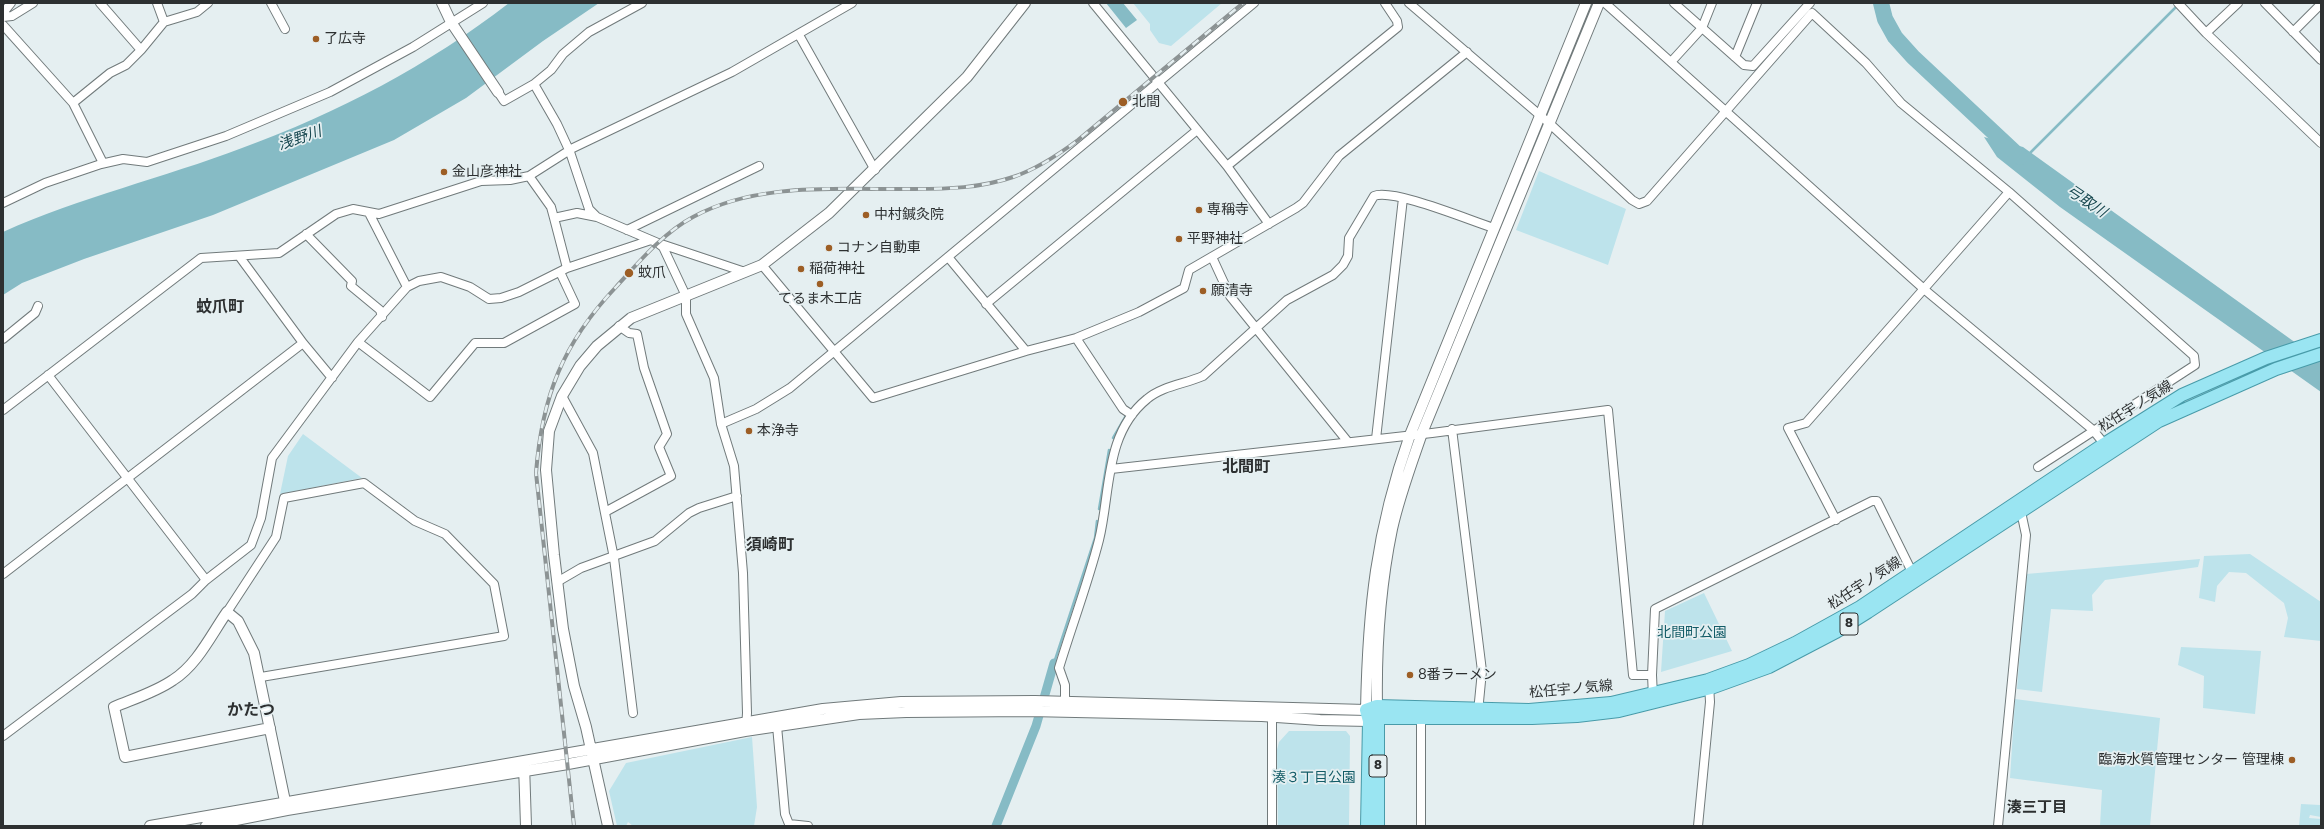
<!DOCTYPE html>
<meta charset="utf-8">
<style>
body{margin:0}
#map{position:relative;width:2324px;height:829px;overflow:hidden;background:#e5eff1;font-family:Poppins,sans-serif}
canvas{display:block}
.frame{position:absolute;inset:0;border:4px solid #2d3031;pointer-events:none}
</style>
<div id="map">
<canvas width="2324" height="829"></canvas>
<div class="frame"></div>
</div>
<script>
const context = document.querySelector('canvas').getContext('2d');
context.lineJoin = 'round';
function fill(path, color) { context.fillStyle = color; context.fill(path, 'evenodd'); }
function trace(path, color, width, dash) { context.strokeStyle = color; context.lineWidth = width; context.lineCap = dash ? 'butt' : 'round'; context.setLineDash(dash || []); context.stroke(path); }
function write(font, color, halo, rows, align = 'center') {
  context.font = font + ' Poppins,"Noto Sans JP",sans-serif'; context.lineWidth = 3.5; context.setLineDash([]); context.textBaseline = 'middle'; context.strokeStyle = halo; context.fillStyle = color; for (const [text, x, y, turn = 0] of rows) {
    context.save(); context.translate(x, y); context.rotate((+turn || 0) * Math.PI / 180); context.textAlign = isNaN(turn) ? turn : align; if (halo) context.strokeText(text, 0, 0); context.fillText(text, 0, 0); context.restore();
  }
}
fill(new Path2D(`
 M1133 3H1222L1171 46 1159 43 1150 30V24Z
 M1539 171 1626 209 1608 265 1516 230Z
 M303 434 362 478 280 494 288 456Z
 M2250 554 2321 602V641L2284 637 2288 618 2284 603 2246 573 2229 572 2217 586 2215 602 2199 598 2204 556Z
 M2200 559 2198 567 2105 580 2092 595 2093 611 2051 609 2042 692 2017 689 2026 574Z
 M1704 593 1732 651 1661 672 1665 611Z
 M2181 647 2261 651 2255 714 2203 708 2204 676 2178 665Z
 M2015 699 2160 718 2150 826H2100L2102 790 2010 778Z
 M1289 731H1346L1350 736 1349 826H1278L1277 750 1279 742Z
 M752 737 757 807 754 826H633L628 822 626 826H617L609 791 626 763Z
 M2301 804 2320 805 2321 817 2310 815 2309 818 2321 819V826H2299Z`), '#bde3eb');
fill(new Path2D(`
 M509 3H599L543 41 466 98 394 140 213 215 84 259 22 283 3 295V232C81 197 163 178 242 148 338 113 429 65 509 3Z
 M1106 3H1123L1137 20 1126 28Z
 M1984 137 2023 147 2321 361V392L2060 207 1997 157Z`), '#86bbc5');
trace(new Path2D(`
 M2029 154 2178 5
 M1113 438 1127 414
 M1099 509 1109 450
 M1054 663 1095 538 1097 521`), '#86bbc5', 2.5);
trace(new Path2D(`
 M996 826 1036 726 1054 663`), '#86bbc5', 9);
trace(new Path2D(`
 M1881 3 1885 19 1895 37 1913 57 2020 157`), '#86bbc5', 16);
const minor = new Path2D(`
 M271 3 285 29
 M1093 3 1227 166 1269 224
 M1409 3 1549 123 1632 200 1639 204 1647 201 1812 13 1866 63 1901 103 2009 192 2194 356 2195 365 2038 467
 M1605 3 1925 290 2093 430 2106 446
 M1674 3 1744 65 1753 66 1810 3
 M2178 3 2206 33 2321 143
 M2265 3 2321 60
 M3 13 11 3
 M3 17 12 16 33 3
 M164 22 197 12 208 3
 M3 25 73 103 103 163
 M2293 32 2321 4
 M2206 33 2238 3
 M799 35 875 170
 M141 50 164 22 157 3
 M1735 57 1757 3
 M1671 62 1702 28 1712 3
 M534 84 557 124 570 152 589 209 596 216
 M498 92 504 101 534 84 551 70 563 54 589 32 642 3
 M73 103 110 73 126 65 141 50 100 3
 M1227 166 1398 27 1397 21 1385 3
 M529 176 551 207 554 218
 M3 203 45 183 101 164 123 159 147 162 226 136 330 92 413 47 483 3
 M369 213 407 287
 M627 230 759 166
 M306 234 352 281 351 286 380 310 382 317
 M659 244 663 247 686 296V314L714 378 721 424 734 466 743 573 747 713 746 728
 M239 256 303 343
 M948 257 1026 351
 M1212 257 1230 296 1348 442
 M762 265 873 398 1026 351 1076 338 1139 312 1184 288 1189 270 1296 208 1303 203 1339 156 1467 52
 M567 268 651 240
 M986 304 1196 131
 M1076 338 1123 409 1132 415
 M3 339 35 313 38 306
 M358 342 430 397 475 343H504L575 304 560 272
 M48 375 206 580
 M562 396 593 453 614 558 633 713
 M3 410 201 258 279 253 336 214 353 209 379 214 481 181 510 180 529 176 573 148 732 72 852 3
 M721 424 756 409 790 388 1254 3
 M1452 429 1482 671 1478 712
 M1376 439 1403 198
 M1111 469 1432 433 1608 410 1633 675H1652
 M605 512 671 476 659 447 667 434 644 368 637 334 629 333 619 326
 M1836 520 1788 428 1806 423 2009 192
 M3 574 303 343 332 378
 M557 582 581 568 655 541 689 513 699 508 737 496
 M227 612 276 537 284 498 364 483 415 521 445 534 494 584 504 636 261 677
 M1653 697 1652 675 1655 609 1872 501H1877L1914 576
 M1065 707V685L1059 668C1072 625 1088 583 1099 540 1111 492 1104 434 1147 399 1162 386 1185 384 1203 376L1287 300 1333 275 1343 265 1348 256 1349 238 1374 196C1393 188 1471 221 1494 228
 M1421 713V826
 M777 726 785 814 789 824 808 826
 M3 736 192 594 206 580 251 545 261 518 272 458 358 342 407 287 419 281 441 277 470 287 489 299 501 298 519 292 567 268 554 218 577 213 597 217 658 243 745 272
 M1272 826V711
 M1698 826 1710 702 1709 684
 M1998 826 2026 535 2020 507`);
const tertiary = new Path2D(`
 M442 3 451 22 498 92
 M1377 706C1376 647 1380 587 1392 529 1399 497 1411 465 1422 433L1599 3
 M270 728 125 757 114 707C133 699 156 692 173 680 197 665 211 635 227 612L238 621 254 653 286 806
 M524 764 526 826
 M150 826 823 709 901 702 1035 701 1366 710C1368 609 1376 531 1410 435L1586 3
 M206 826 287 810 568 764 745 731 859 714 906 712 1029 711 1262 716 1320 720 1369 721
 M608 826 586 727 574 686 563 629 554 555 546 470 549 431 562 396 580 366 597 346 631 318 762 265 829 213 967 77 1025 3`);
const primary = new Path2D(`
 M1369 721 1379 718H1532L1577 716 1619 711 1711 688 1769 667 1836 632 1868 612 2159 421 2276 369 2321 354
 M1367 826 1369 721 1366 710 1377 706 1529 710 1611 703 1708 680 1749 665 1795 643 1860 607 2104 444 2182 395 2266 358 2321 340
 M1378 826V711`);
trace(minor, '#717a7b', 10);
trace(tertiary, '#717a7b', 12);
trace(primary, '#489ba9', 14);
trace(minor, '#fff', 8);
trace(tertiary, '#fff', 10);
trace(primary, '#9ae5f2', 12);
const rail = new Path2D(`
 M574 826 536 473C542 396 563 343 616 287 639 262 663 233 693 217 759 181 841 190 914 189 947 189 981 188 1013 177 1037 169 1058 155 1078 140L1243 3`);
trace(rail, '#8c9394', 4);
trace(rail, '#e5eff1', 2.5, [8]);
for (const [x, y, r, color] of [
 [316,39,4,"#9d5e25"],
 [1123,102,5,"#9d5e25"],
 [444,172,4,"#9d5e25"],
 [1199,210,4,"#9d5e25"],
 [866,215,4,"#9d5e25"],
 [1179,239,4,"#9d5e25"],
 [829,248,4,"#9d5e25"],
 [801,269,4,"#9d5e25"],
 [629,273,5,"#9d5e25"],
 [820,284,4,"#9d5e25"],
 [1203,291,4,"#9d5e25"],
 [749,431,4,"#9d5e25"],
 [1410,675,4,"#9d5e25"],
 [2292,760,4,"#9d5e25"]
]) { const dot = new Path2D(); dot.arc(x, y, r, 0, 2 * Math.PI); context.fillStyle = color; context.fill(dot); trace(dot, '#e5eff1', 1.5); }
for (const [x, y, w] of [
 [1849,624,18],
 [1378,766,18]
]) { const box = new Path2D(); box.roundRect(x - w / 2, y - 11, w, 22, 3); context.fillStyle = '#e5eff1'; context.fill(box); trace(box, '#2d3031', 1); }
write('bold 13px', '#2d3031', null, [
 ["8",1849,624],
 ["8",1378,766]
]);
write('14px', '#2d3031', '#e5eff1', [
 ["了広寺",324,39],
 ["北間",1132,102],
 ["金山彦神社",452,172],
 ["専稱寺",1207,210],
 ["中村鍼灸院",874,215],
 ["平野神社",1187,239],
 ["コナン自動車",837,248],
 ["稲荷神社",809,269],
 ["蚊爪",638,273],
 ["願清寺",1211,291],
 ["てるま木工店",820,299,"center"],
 ["本浄寺",757,431],
 ["8番ラーメン",1418,675],
 ["臨海水質管理センター 管理棟",2284,760,"right"]
], 'left');
write('14px', '#2d3031', '#e5eff1', [
 ["松任宇ノ気線",2136,407,-32],
 ["松任宇ノ気線",1865,584,-33],
 ["松任宇ノ気線",1571,690,-5]
]);
write('14px', '#135c67', '#e5eff1', [
 ["北間町公園",1692,633],
 ["湊３丁目公園",1314,778]
]);
write('italic 15px', '#194951', '#e5eff1', [
 ["浅野川",300,139,-19],
 ["弓取川",2086,202,34]
]);
write('bold 15px', '#2d3031', '#e5eff1', [
 ["湊三丁目",2037,808]
]);
write('bold 16px', '#2d3031', '#e5eff1', [
 ["蚊爪町",220,308],
 ["北間町",1246,468],
 ["須崎町",770,546],
 ["かたつ",251,711]
]);
</script>
